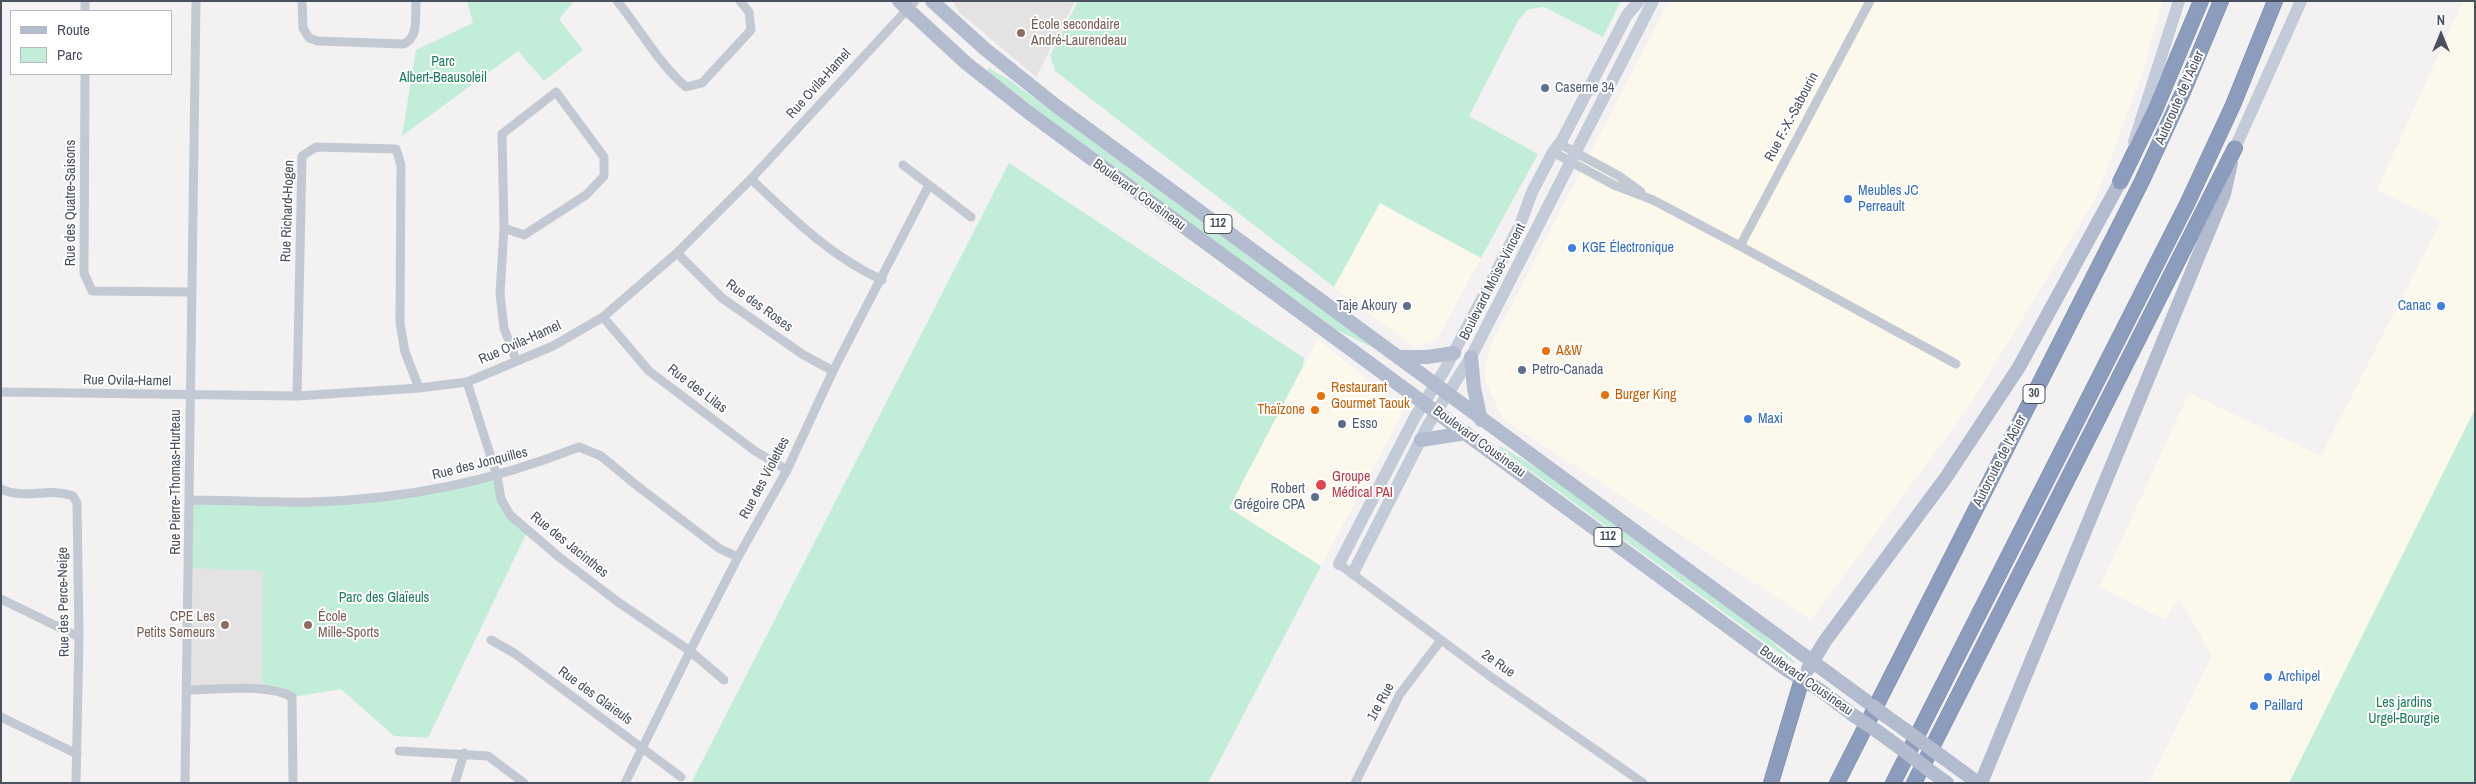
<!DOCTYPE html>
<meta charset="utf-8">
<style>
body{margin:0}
#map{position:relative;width:2476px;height:784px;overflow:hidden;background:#f3f1f1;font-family:"Archivo Narrow",sans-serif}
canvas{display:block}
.frame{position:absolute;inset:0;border:2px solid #49515e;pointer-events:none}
.legend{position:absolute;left:10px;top:10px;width:162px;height:65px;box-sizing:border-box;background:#fff;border:1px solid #b6b9bf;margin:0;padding:6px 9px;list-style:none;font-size:15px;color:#49515e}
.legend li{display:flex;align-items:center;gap:10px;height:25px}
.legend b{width:25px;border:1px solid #b6b9bf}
.north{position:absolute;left:2416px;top:10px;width:50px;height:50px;-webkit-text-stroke:4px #fff;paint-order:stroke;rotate:0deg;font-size:14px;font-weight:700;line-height:20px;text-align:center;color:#49515e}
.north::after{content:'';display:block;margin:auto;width:18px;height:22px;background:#49515e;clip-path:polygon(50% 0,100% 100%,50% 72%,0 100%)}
</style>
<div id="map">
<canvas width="2476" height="784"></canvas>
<div class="frame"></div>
<ul class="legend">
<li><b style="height:6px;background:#b2bcce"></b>Route</li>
<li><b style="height:14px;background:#c2eed9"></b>Parc</li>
</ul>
<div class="north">N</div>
</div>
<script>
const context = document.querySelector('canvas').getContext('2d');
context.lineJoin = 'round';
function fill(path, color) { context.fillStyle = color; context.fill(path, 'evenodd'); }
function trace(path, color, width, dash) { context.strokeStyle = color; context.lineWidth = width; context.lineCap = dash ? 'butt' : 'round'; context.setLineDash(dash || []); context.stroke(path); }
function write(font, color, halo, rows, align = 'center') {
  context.font = font + ' "Archivo Narrow",sans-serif'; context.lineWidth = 4; context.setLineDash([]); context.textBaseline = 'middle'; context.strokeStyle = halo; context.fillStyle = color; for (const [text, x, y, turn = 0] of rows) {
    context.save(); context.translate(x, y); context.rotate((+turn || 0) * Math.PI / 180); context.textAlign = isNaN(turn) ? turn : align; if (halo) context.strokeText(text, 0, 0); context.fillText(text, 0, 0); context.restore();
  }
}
fill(new Path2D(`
 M1669 1H2162L2145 65 2097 196 1968 408 1811 620 1503 419 1484 378 1489 349Z
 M2463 1H2475V409L2289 783H2149L2212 656 2179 598 2165 620 2100 587 2189 393 2321 456 2441 221 2377 190Z
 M1380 203 1481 258 1436 341 1415 347 1334 287Z
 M1318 339 1404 410 1321 566 1229 508Z`), '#fcf9ec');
fill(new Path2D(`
 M953 1H1075L1036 77 958 11Z
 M316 505 261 680 267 690H188L189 568H195Z`), '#e4e2e3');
fill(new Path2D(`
 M467 1H574L559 19 583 50 544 81 518 51 402 136 416 50 473 23Z
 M1078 1H1621L1603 37 1544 7 1529 9 1519 19 1469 116 1538 154 1481 258 1380 203 1334 287 1055 71 1050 55Z
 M989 68 1008 79 1370 345 1369 346 1337 330 1069 134 987 71Z
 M1009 163 1304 358 1303 366 1229 508 1321 566 1208 783H691Z
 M2475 409V783H2289Z
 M1500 446 1536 467 1760 631 1795 662 1793 663 1499 448Z
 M497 476 501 499 528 530 428 738 394 736 341 689 292 697 267 690 261 680 263 571 189 568 190 500H358Z`), '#c2eed9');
const highway = new Path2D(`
 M2120 182 2155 110 2201 1
 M1771 783 1802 679
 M1837 783 2142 181 2183 92 2221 1
 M1893 783 2187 204 2233 105 2275 1
 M1914 783 2235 148`);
trace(highway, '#7687a9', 16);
trace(new Path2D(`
 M302 1 303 28 309 38 318 41 404 44C419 37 415 16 416 1
 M617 1C641 30 658 63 686 87L702 83 751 30 749 12 740 1
 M85 11V1
 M85 74 84 273 92 291 191 292
 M1560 144 1619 176 1641 192
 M1553 152 1614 185 1653 200 1740 246 1870 1
 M903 165 971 217
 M751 179C793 219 829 255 882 280
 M504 228 524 235 586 195 604 176V157L556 92 502 134 504 228 500 294 504 328 516 360
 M1740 246 1956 364
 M677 253 722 298 802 354 833 371
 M603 317 649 371 755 451 787 470
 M467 382 497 476 501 499 510 515 559 557 618 602 690 651 724 680
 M1 392 297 396 419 388 467 382 553 346 603 317 677 253 751 179 915 1
 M297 396 302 156 316 147 396 149 401 165 400 323 405 352 419 388
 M1 489C23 500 50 487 73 496L77 503 79 637 76 783
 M190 500C231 500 272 503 312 502 408 499 490 482 579 447L601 456 636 485 720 549 738 557
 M1339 564 1491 677 1643 783
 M1 599 79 637
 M491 640 514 653 681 777
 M188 690C216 690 268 683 292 697L293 783
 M1 717 77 754
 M399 751 488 756 524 783
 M185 783 196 1
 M455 783 464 753
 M625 783 690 651 738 557 787 470 833 371 929 185
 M1355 783 1400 694 1441 640`), '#c2c9d2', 9);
trace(new Path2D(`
 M2134 142 2179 1
 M2235 148 2301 1
 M1339 564 1415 417 1444 371 1493 278 1520 225 1532 192 1553 152 1562 140 1627 15 1639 1
 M1353 573 1428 425 1471 357 1653 1`), '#c4cbd8', 12);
trace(new Path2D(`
 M899 1 966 63 1028 112 1787 670 1820 690 1853 715
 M932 1 985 49 1055 105 1873 706
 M1399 357H1427L1454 353
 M1471 357 1474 388 1481 420
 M1421 440 1466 433
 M1808 669 1825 641 1945 479 2019 367 2120 182
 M1883 714 1904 729
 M1877 731 1903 750
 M1941 756 1978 783
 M1933 773 1947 783
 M1981 783 2224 194 2231 163`), '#b2bcce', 14);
trace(highway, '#8b9cbd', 15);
trace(new Path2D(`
 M1873 706 1883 714
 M1853 715 1877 731
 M1904 729 1941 756
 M1903 750 1933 773`), '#b2bcce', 14);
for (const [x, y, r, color] of [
 [1021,33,5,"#8d6e63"],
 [1545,88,5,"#5c6f8a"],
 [1848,199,5,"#3f7fe0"],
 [1572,248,5,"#3f7fe0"],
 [1407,306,5,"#5c6f8a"],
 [2441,306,5,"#3f7fe0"],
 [1546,351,5,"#e8710a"],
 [1522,370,5,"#5c6f8a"],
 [1605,395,5,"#e8710a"],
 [1321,396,5,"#e8710a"],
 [1315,410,5,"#e8710a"],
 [1748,419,5,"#3f7fe0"],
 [1342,424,5,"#5c6f8a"],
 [1321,485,6,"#e0444e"],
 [1315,497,5,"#5c6f8a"],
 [225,625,5,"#8d6e63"],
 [308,625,5,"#8d6e63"],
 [2268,677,5,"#3f7fe0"],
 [2254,706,5,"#3f7fe0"]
]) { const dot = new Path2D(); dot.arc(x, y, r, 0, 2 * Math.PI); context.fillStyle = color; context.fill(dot); trace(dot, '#fff', 2); }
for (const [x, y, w] of [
 [1218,224,28],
 [2034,394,22],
 [1608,537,28]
]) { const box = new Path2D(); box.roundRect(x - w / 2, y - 9.5, w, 19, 4); context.fillStyle = '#fff'; context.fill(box); trace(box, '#49515e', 1); }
write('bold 12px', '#49515e', null, [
 ["112",1218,224],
 ["30",2034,394],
 ["112",1608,537]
]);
write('14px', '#785e54', '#fff', [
 ["École secondaire",1031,25],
 ["André-Laurendeau",1031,41],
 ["CPE Les",215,617,"right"],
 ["Petits Semeurs",215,633,"right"],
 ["École",318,617],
 ["Mille-Sports",318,633]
], 'left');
write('14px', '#1b7e5a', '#fff', [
 ["Parc",443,62],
 ["Albert-Beausoleil",443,78],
 ["Parc des Glaïeuls",384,598],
 ["Les jardins",2404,703],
 ["Urgel-Bourgie",2404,719]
]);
write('14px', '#49515e', '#fff', [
 ["Rue Ovila-Hamel",819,84,-48],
 ["Autoroute de l'Acier",2180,98,-66],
 ["Rue F.-X.-Sabourin",1792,117,-62],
 ["Boulevard Cousineau",1139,195,36],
 ["Rue des Quatre-Saisons",71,203,-90],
 ["Rue Richard-Hogen",288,211,-88],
 ["Boulevard Moïse-Vincent",1493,282,-63],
 ["Rue des Roses",759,306,36],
 ["Rue Ovila-Hamel",520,343,-24],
 ["Rue Ovila-Hamel",127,381,1],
 ["Rue des Lilas",697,389,37],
 ["Boulevard Cousineau",1479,442,36],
 ["Autoroute de l'Acier",2000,461,-63],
 ["Rue des Jonquilles",480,464,-14],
 ["Rue des Violettes",765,478,-62],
 ["Rue Pierre-Thomas-Hurteau",176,482,-90],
 ["Rue des Jacinthes",569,545,39],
 ["Rue des Perce-Neige",64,602,-91],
 ["2e Rue",1498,664,35],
 ["Boulevard Cousineau",1806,681,35],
 ["Rue des Glaïeuls",595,696,36],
 ["1re Rue",1381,702,-61]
]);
write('14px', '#4e5e75', '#fff', [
 ["Caserne 34",1555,88],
 ["Taje Akoury",1397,306,"right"],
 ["Petro-Canada",1532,370],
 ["Esso",1352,424],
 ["Robert",1305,489,"right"],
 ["Grégoire CPA",1305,505,"right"]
], 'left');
write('14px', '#366cbe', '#fff', [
 ["Meubles JC",1858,191],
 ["Perreault",1858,207],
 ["KGE Électronique",1582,248],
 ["Canac",2431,306,"right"],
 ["Maxi",1758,419],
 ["Archipel",2278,677],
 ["Paillard",2264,706]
], 'left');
write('14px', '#c56008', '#fff', [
 ["A&W",1556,351],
 ["Restaurant",1331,388],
 ["Gourmet Taouk",1331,404],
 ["Burger King",1615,395],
 ["Thaïzone",1305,410,"right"]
], 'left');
write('14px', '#be3a42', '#fff', [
 ["Groupe",1332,477],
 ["Médical PAI",1332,493]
], 'left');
</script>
